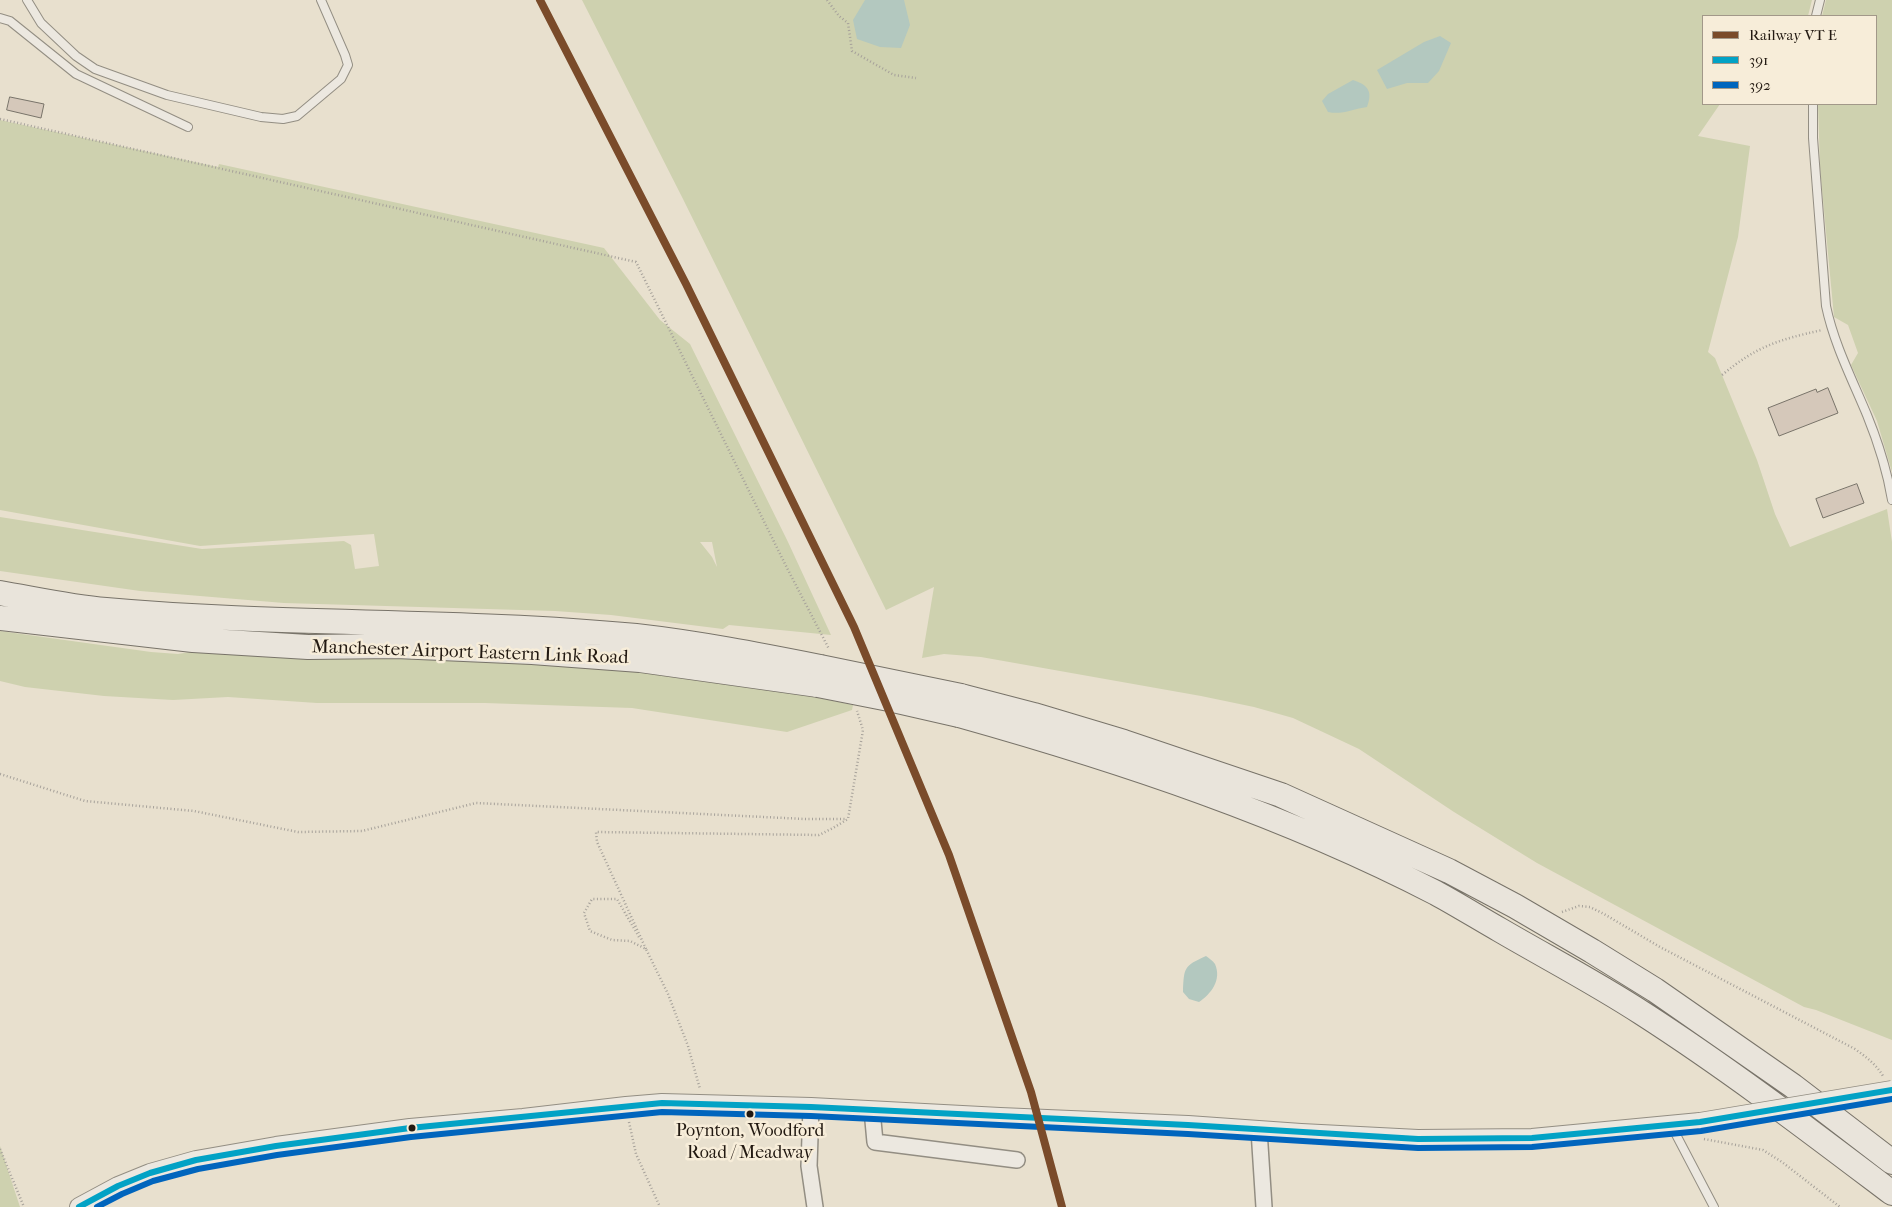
<!DOCTYPE html>
<style>
body{margin:0}
#map{position:relative;width:1892px;height:1207px;overflow:hidden;background:#e8e0ce;font-family:"IM FELL French Canon",serif}
canvas{display:block}
.legend{position:absolute;left:1702px;top:15px;width:175px;height:90px;box-sizing:border-box;background:#f7edd9;border:1px solid #a29889;margin:0;padding:6px 9px;list-style:none;font-size:15px;color:#221911}
.legend li{display:flex;align-items:center;gap:10px;height:25px}
.legend b{width:25px;border:1px solid #a29889}
</style>
<div id="map">
<canvas width="1892" height="1207"></canvas>
<ul class="legend">
<li><b style="height:6px;background:#7a4b2a"></b>Railway VT E</li>
<li><b style="height:6px;background:#02a2c5"></b>391</li>
<li><b style="height:6px;background:#0065bd"></b>392</li>
</ul>
</div>
<script>
const context = document.querySelector('canvas').getContext('2d');
context.lineJoin = 'round';
function fill(path, color) { context.fillStyle = color; context.fill(path, 'evenodd'); }
function trace(path, color, width, dash) { context.strokeStyle = color; context.lineWidth = width; context.lineCap = dash ? 'butt' : 'round'; context.setLineDash(dash || []); context.stroke(path); }
function write(font, color, halo, rows, align = 'center') {
  context.font = font + ' "IM FELL French Canon",serif'; context.lineWidth = 5; context.setLineDash([]); context.textBaseline = 'middle'; context.strokeStyle = halo; context.fillStyle = color; for (const [text, x, y, turn = 0] of rows) {
    context.save(); context.translate(x, y); context.rotate((+turn || 0) * Math.PI / 180); context.textAlign = isNaN(turn) ? turn : align; if (halo) context.strokeText(text, 0, 0); context.fillText(text, 0, 0); context.restore();
  }
}
fill(new Path2D(`
 M582 0H1812L1808 16H1703V104H1720L1698 136 1750 146 1738 237 1708 352 1715 358 1757 460 1775 514 1790 547 1887 509 1892 542V1040L1816 1010 1804 1007 1537 863 1454 812 1359 749 1293 718 1254 707 1201 696 981 657 944 654 922 658 934 587 886 610 683 199Z
 M1826 0H1892V472L1877 421 1851 365 1858 353 1848 325 1834 317 1820 168 1818 104H1876V16H1822Z
 M0 120 218 167 219 164 604 248 660 320 690 344 788 542 831 635 729 625 723 629 611 615 555 611 284 603 140 591 0 571V517L202 549 344 541 351 545 355 569 379 566 374 534 200 546 0 510ZM700 542H712L717 567 712 557Z
 M0 631 151 652 178 654 207 649 587 663 761 686 853 705 852 710 787 732 632 708 485 703H317L228 697 173 700 104 696 25 687 0 681Z
 M0 1146 20 1207H0Z`), '#ced1af');
fill(new Path2D(`
 M865 0H904L910 25 901 48 880 47 857 39 853 20Z
 M1440 36 1451 43 1439 71 1428 83H1407L1387 89 1377 70 1424 42Z
 M1353 80C1368 85 1373 91 1367 107 1353 109 1342 115 1328 112L1322 101 1328 94Z
 M1206 956C1209 958 1213 961 1215 964 1222 980 1211 994 1199 1002L1189 999 1183 992C1184 967 1184 966 1206 956Z`), '#b3c8bf');
const building = new Path2D(`
 M10 97 44 104 41 118 7 110Z
 M1828 388 1838 413 1779 436 1768 408 1816 389 1817 392Z
 M1857 484 1864 503 1823 518 1816 499Z`);
fill(building, '#d5c8ba');
trace(building, '#787369', 1);
const service = new Path2D(`
 M27 0 41 23 76 56 95 69 167 95 261 117 283 119 297 116 341 79 348 65 345 55 321 0
 M1816 16 1820 0
 M0 18 10 21 76 74 188 127
 M1813 104V138L1826 306C1834 344 1852 379 1867 415 1878 442 1887 470 1892 500
 M1671 1125 1714 1207`);
const minor = new Path2D(`
 M811 1107 809 1166 815 1207
 M872 1110 875 1142 1017 1160
 M1259 1130 1264 1207`);
const tertiary = new Path2D(`
 M79 1207 118 1186 150 1173 196 1160 276 1146 410 1128 523 1118 626 1106 662 1103 811 1107 1000 1117 1188 1125 1301 1133 1418 1139 1532 1138 1700 1122`);
const trunk = new Path2D(`
 M0 593C35 599 71 607 106 610 283 626 460 619 636 636 698 643 759 655 820 667
 M0 618 193 640 308 647 396 646 532 652 640 660 818 685
 M961 696 1034 715 1124 742 1281 795 1449 871 1515 906 1592 951 1655 990 1793 1086 1892 1162
 M959 715C1123 761 1285 815 1436 893 1458 905 1479 918 1500 930 1548 958 1596 983 1642 1013 1729 1069 1810 1131 1892 1193`);
trace(service, '#938e83', 10);
trace(minor, '#938e83', 18);
trace(tertiary, '#938e83', 20);
trace(trunk, '#787369', 26);
trace(new Path2D(`
 M827 0 839 16 848 23 852 51 894 75 916 78
 M0 119 636 262 787 568 829 649
 M1722 375C1757 346 1778 340 1822 330
 M0 774 85 801 194 811 298 832 362 831 476 803 805 819H846
 M1562 912 1579 906 1590 907 1604 914 1660 947 1855 1049C1866 1057 1876 1064 1883 1076
 M639 937 617 899H592L584 913 590 931 612 940 630 941 646 949 668 994 688 1046 700 1089
 M646 949 597 842 596 832 819 835 833 828 848 819 863 730 857 711
 M629 1122 636 1154 660 1207
 M1704 1139 1763 1150 1782 1162 1840 1207
 M0 1149 24 1207`), '#a6a19a', 2.5, [1, 2.5]);
trace(service, '#ece8e0', 8);
trace(minor, '#ece8e0', 15);
trace(tertiary, '#ece8e0', 18);
trace(trunk, '#e9e4db', 24);
const tertiaryBridge = new Path2D(`
 M1700 1122 1892 1090`);
const trunkBridge = new Path2D(`
 M820 667 961 696
 M818 685 889 699 959 715`);
trace(tertiaryBridge, '#938e83', 20, []);
trace(trunkBridge, '#787369', 26, []);
trace(tertiaryBridge, '#ece8e0', 18);
trace(trunkBridge, '#e9e4db', 24);
trace(new Path2D(`
 M79 1207 118 1186 150 1173 196 1160 276 1146 410 1128 662 1103 811 1107 1188 1125 1418 1139 1532 1138 1700 1122 1892 1090`), '#02a2c5', 6);
trace(new Path2D(`
 M97 1207 122 1194 153 1181 198 1169 277 1155 411 1137 662 1112 811 1116 1188 1134 1418 1148 1532 1147 1701 1131 1892 1099`), '#0065bd', 6);
trace(new Path2D(`
 M540 0 686 284 854 627 949 855 1031 1092 1062 1207`), '#7a4b2a', 8);
for (const [x, y, r, color] of [
 [750,1114,4.5,"#221911"],
 [412,1128,4.5,"#221911"]
]) { const dot = new Path2D(); dot.arc(x, y, r, 0, 2 * Math.PI); context.fillStyle = color; context.fill(dot); trace(dot, '#f7edd9', 2); }
write('18px', '#221911', '#f7edd9', [
 ["Poynton, Woodford",750,1132],
 ["Road / Meadway",750,1154]
]);
write('19px', '#221911', '#f7edd9', [
 ["Manchester Airport Eastern Link Road",470,653,2]
]);
</script>
